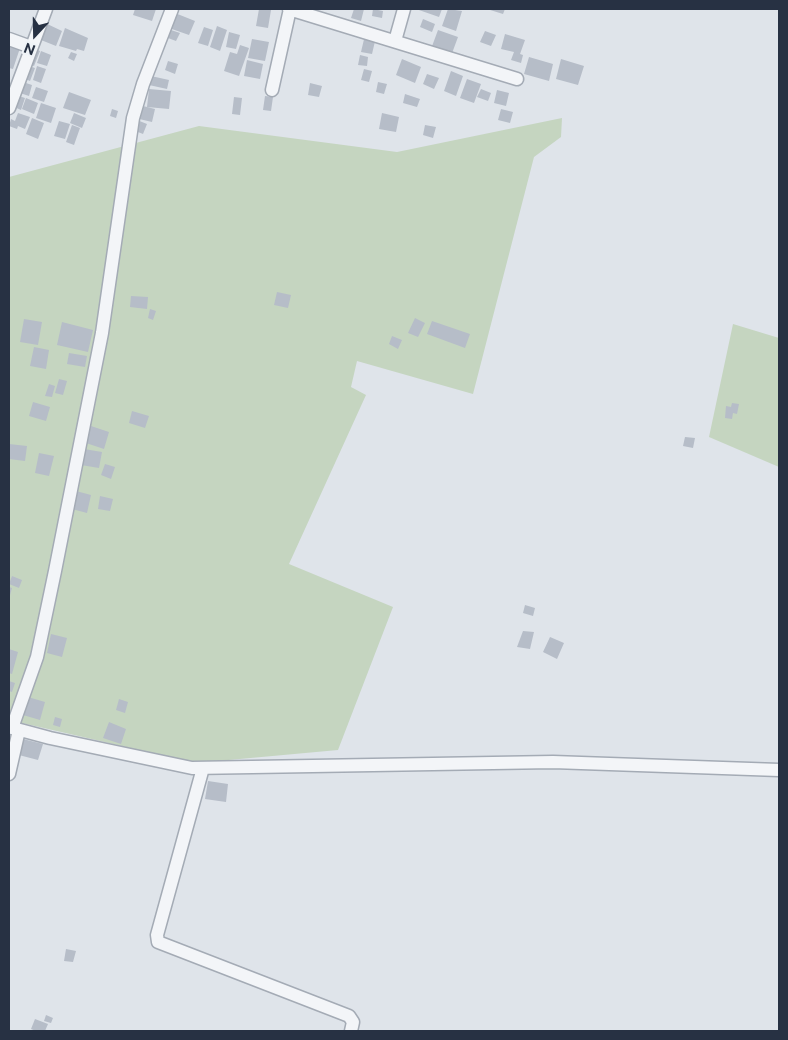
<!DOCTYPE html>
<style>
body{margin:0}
#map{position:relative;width:788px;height:1040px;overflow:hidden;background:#dfe4ea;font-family:"Public Sans",sans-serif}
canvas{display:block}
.frame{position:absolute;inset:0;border:10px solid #273143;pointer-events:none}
.north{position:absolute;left:10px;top:10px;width:50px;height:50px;-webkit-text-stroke:4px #eff3f7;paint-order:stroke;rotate:201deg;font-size:14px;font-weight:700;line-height:20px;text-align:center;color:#273143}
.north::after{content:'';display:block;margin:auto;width:18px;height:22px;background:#273143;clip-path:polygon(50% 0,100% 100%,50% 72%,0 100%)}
</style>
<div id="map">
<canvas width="788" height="1040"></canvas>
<div class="frame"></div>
<div class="north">N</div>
</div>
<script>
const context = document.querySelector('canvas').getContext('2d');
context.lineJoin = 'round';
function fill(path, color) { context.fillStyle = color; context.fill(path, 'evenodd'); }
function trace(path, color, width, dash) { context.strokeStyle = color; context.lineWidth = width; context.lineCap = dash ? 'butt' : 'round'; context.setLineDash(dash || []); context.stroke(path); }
fill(new Path2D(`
 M562 118 561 137 534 157 473 394 357 361 351 387 366 395 289 564 393 607 338 750 196 763 9 720V177L199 126 397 152Z
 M733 324 779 338V467L709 437Z`), '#c5d5c0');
fill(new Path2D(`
 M135 9H156L152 21 133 15Z
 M259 9 271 10 268 28 256 26Z
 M354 9H364L361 21 351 18Z
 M373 9 383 11 382 18 372 16Z
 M416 9H442L439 17Z
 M448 9 462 11 456 31 442 26Z
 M487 9H505L503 14Z
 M175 13 195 21 189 35 169 28Z
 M423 19 435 24 432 32 420 27Z
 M43 22 62 31 56 46 36 38Z
 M217 26 227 30 220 51 210 47Z
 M204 27 213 30 208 46 198 43Z
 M65 28 88 38 84 51 77 49 76 51 59 46Z
 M171 30 180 33 176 41 168 38Z
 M438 30 458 37 451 56 431 49Z
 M485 31 496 35 491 46 480 42Z
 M229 32 240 35 236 49 226 47Z
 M505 34 525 40 520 54 523 55 521 63 511 60 514 52 501 49Z
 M365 35 376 37 372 54 361 52Z
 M252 39 269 42 265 61 248 58Z
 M9 44 20 48 13 69 9 68Z
 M240 45 249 48 239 76 224 71 230 52 237 54Z
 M32 48 40 51 34 66 26 63Z
 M41 51 51 55 47 66 37 63Z
 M71 52 77 54 74 61 68 58Z
 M360 55 368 57 367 66 358 65Z
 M529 57 553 64 549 81 524 74Z
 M402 59 421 67 415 83 396 75Z
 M561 59 584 66 578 85 556 79Z
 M247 60 263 64 260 79 244 76Z
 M168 61 178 64 175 74 165 70Z
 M26 65 35 68 30 81 21 77Z
 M37 66 46 69 41 83 33 80Z
 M364 69 372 71 369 82 361 80Z
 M451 71 463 76 456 96 444 91Z
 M427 74 439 78 434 89 423 84Z
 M151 76 169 80 167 89 149 85Z
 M467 79 481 84 474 103 460 98Z
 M23 82 32 85 29 96 20 93Z
 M378 82 387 84 384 94 376 92Z
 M310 83 322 86 319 97 308 95Z
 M36 87 48 91 44 102 32 98Z
 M149 89 171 91 169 109 147 107Z
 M481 89 491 93 488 101 477 97Z
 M497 90 509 93 506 106 494 103Z
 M69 92 91 100 85 115 63 108Z
 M405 94 420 99 417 107 403 103Z
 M16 95 25 98 21 110 12 106Z
 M265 96 273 97 271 111 263 110Z
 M234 97 242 98 240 115 232 114Z
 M26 98 38 103 34 114 22 109Z
 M41 103 56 108 51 123 36 118Z
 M139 105 155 109 152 122 135 118Z
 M112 109 118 111 116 118 110 116Z
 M501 109 513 112 510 123 498 120Z
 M18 113 30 117 25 129 18 126 17 129 9 126 11 119 15 121Z
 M74 113 86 118 82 128 70 123Z
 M382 113 399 117 396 132 379 129Z
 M32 118 44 123 38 139 26 134Z
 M137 120 147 124 143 134 133 130Z
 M59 121 70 124 65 139 54 136Z
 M72 125 80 128 74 145 66 142Z
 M425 125 436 127 433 138 423 135Z
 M277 292 291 295 288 308 274 305Z
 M131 296 148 297 147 309 130 307Z
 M150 309 156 311 153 320 148 318Z
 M415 318 425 323 418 337 408 333Z
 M24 319 42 322 38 345 20 342Z
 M432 321 470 334 465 348 427 334Z
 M62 322 93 330 88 352 57 345Z
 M392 336 402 340 398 349 389 344Z
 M34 347 49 350 46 369 30 366Z
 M69 353 87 356 85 367 67 364Z
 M59 379 67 381 63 395 55 393Z
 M49 384 55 386 52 397 45 396Z
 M33 402 50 407 46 421 29 416Z
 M732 403 739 404 737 414 733 413 732 419 725 418 726 406 731 407Z
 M132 411 149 416 145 428 129 423Z
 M91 426 109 432 104 449 86 443Z
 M685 437 695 438 693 448 683 446Z
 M9 444 27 446 25 461 9 459Z
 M84 449 102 452 99 468 81 465Z
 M39 453 54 456 49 476 35 473Z
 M105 464 115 467 111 479 101 475Z
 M76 491 91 495 87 513 72 509Z
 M100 496 113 499 110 511 98 509Z
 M12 576 22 580 19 588 9 584Z
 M9 587 12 588 9 599Z
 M525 605 535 608 533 616 523 613Z
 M523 631 534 632 530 649 517 647Z
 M51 634 67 638 62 657 47 653Z
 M550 637 564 643 557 659 543 652Z
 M9 649 18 652 12 674 9 673Z
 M9 681 15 683 12 692 9 691Z
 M28 697 45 702 40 720 23 715Z
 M119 699 128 702 125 713 116 710Z
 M55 717 62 719 60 727 53 725Z
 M109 722 126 729 121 744 103 738Z
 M19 738 43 744 38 760 15 754Z
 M208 781 228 784 226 802 205 799Z
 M66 949 76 951 73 962 64 961Z
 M46 1015 53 1018 51 1023 44 1021Z
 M35 1019 48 1024 45 1031H36L31 1029Z`), '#b6bdc8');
const minor = new Path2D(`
 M289 9 517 79
 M9 39 31 47
 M395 41 404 9
 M272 90 290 9
 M9 108 46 9
 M9 727 50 738 192 768 553 762 779 770
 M12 728 37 657 55 571 102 333 133 118 143 84 172 9
 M203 768 157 935 158 942 349 1016 353 1022 351 1031
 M9 774 19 730`);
trace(minor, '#a4abb5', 15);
trace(minor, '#f3f5f8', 12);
</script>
